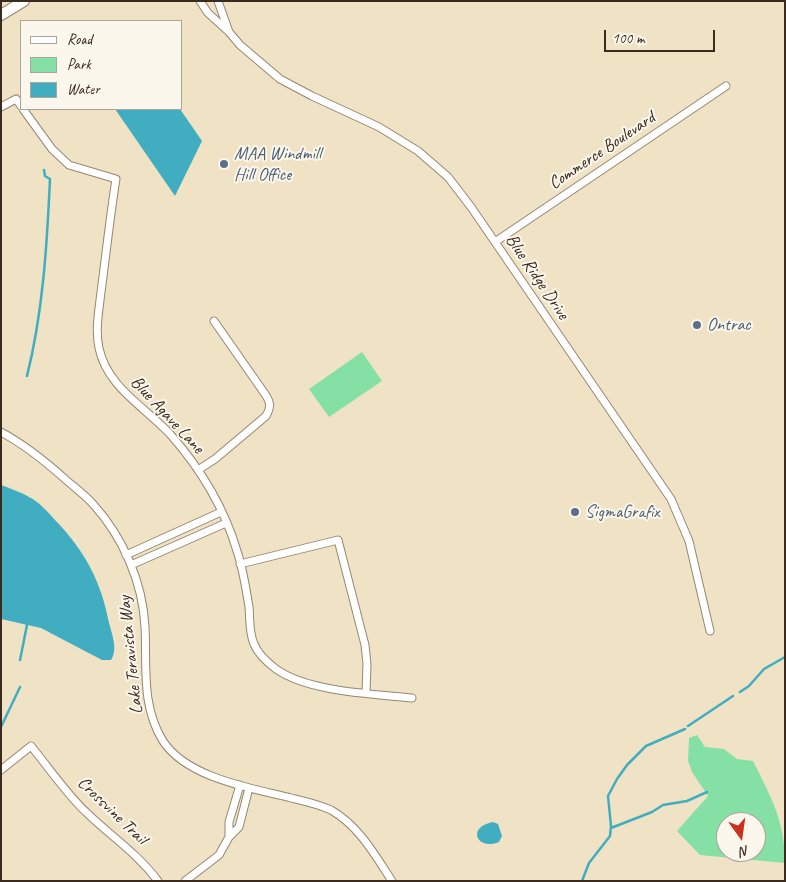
<!DOCTYPE html>
<style>
body{margin:0}
#map{position:relative;width:786px;height:882px;overflow:hidden;background:#f0e3c5;font-family:Caveat,sans-serif}
canvas{display:block}
.frame{position:absolute;inset:0;border:2px solid #3b2a1e;pointer-events:none}
.legend{position:absolute;left:20px;top:20px;width:162px;height:90px;box-sizing:border-box;background:#fbf7ec;border:1px solid #aea59a;margin:0;padding:6px 9px;list-style:none;font-size:15px;color:#3b2a1e}
.legend li{display:flex;align-items:center;gap:10px;height:25px}
.legend b{width:25px;border:1px solid #aea59a}
.north{position:absolute;left:716px;top:812px;width:50px;height:50px;box-sizing:border-box;background:#fbf7ec;border:1px solid #aea59a;border-radius:50%;rotate:166deg;font-size:14px;font-weight:700;line-height:20px;text-align:center;color:#3b2a1e}
.north::after{content:'';display:block;margin:auto;width:18px;height:22px;background:#c8321e;clip-path:polygon(50% 0,100% 100%,50% 72%,0 100%)}
.scale{position:absolute;left:604px;top:30px;width:111px;height:22px;box-sizing:border-box;border:2px solid #3b2a1e;border-top:0;padding-left:6px;font-size:15px;line-height:18px;white-space:nowrap;color:#3b2a1e;-webkit-text-stroke:4px #fbf7ec;paint-order:stroke}
</style>
<div id="map">
<canvas width="786" height="882"></canvas>
<div class="frame"></div>
<ul class="legend">
<li><b style="height:6px;background:#fff"></b>Road</li>
<li><b style="height:14px;background:#85e0a6"></b>Park</li>
<li><b style="height:14px;background:#41adc0"></b>Water</li>
</ul>
<div class="north">N</div>
<div class="scale">100 m</div>
</div>
<script>
const context = document.querySelector('canvas').getContext('2d');
context.lineJoin = 'round';
function fill(path, color) { context.fillStyle = color; context.fill(path, 'evenodd'); }
function trace(path, color, width, dash) { context.strokeStyle = color; context.lineWidth = width; context.lineCap = dash ? 'butt' : 'round'; context.setLineDash(dash || []); context.stroke(path); }
function write(font, color, halo, rows, align = 'center') {
  context.font = font + ' Caveat,sans-serif'; context.lineWidth = 4; context.setLineDash([]); context.textBaseline = 'middle'; context.strokeStyle = halo; context.fillStyle = color; for (const [text, x, y, turn = 0] of rows) {
    context.save(); context.translate(x, y); context.rotate((+turn || 0) * Math.PI / 180); context.textAlign = isNaN(turn) ? turn : align; if (halo) context.strokeText(text, 0, 0); context.fillText(text, 0, 0); context.restore();
  }
}
fill(new Path2D(`
 M362 352 382 381 329 417 309 389Z
 M697 735 705 747 724 749 737 759 753 761C771 797 785 821 785 863L700 855 677 831 708 796 692 772 688 761 689 738ZM726 822H756V852H726Z`), '#85e0a6');
fill(new Path2D(`
 M115 109H180L202 141 175 196Z
 M1 485C11 489 21 492 29 497 39 502 48 512 55 520 85 551 101 581 109 623 112 634 118 650 111 660H102L41 628 1 619Z
 M493 822 498 824 502 836 499 842C477 851 466 827 493 822Z`), '#41adc0');
trace(new Path2D(`
 M27 376C43 312 47 245 50 179L45 176 44 170
 M20 660 27 625 26 621
 M740 692 749 686 764 669 785 657
 M688 726 733 696
 M1 727 20 687
 M611 828 652 812 663 805 687 801 707 792
 M582 881 589 863 610 836 611 826 608 796 617 779 627 765 646 746 685 729`), '#41adc0', 2.5);
const minor = new Path2D(`
 M200 1 208 13 229 32 240 45 280 79 312 96 379 127 418 151 448 177 471 207 671 499 689 541 710 631
 M218 1 229 32
 M1 107 16 99 21 106
 M23 109 52 149 69 165 116 179C110 217 106 254 101 292 99 310 95 330 99 348 107 387 145 407 170 434 200 468 224 507 237 551 243 569 246 588 249 607 250 619 249 633 254 644 258 654 268 663 276 669 308 692 374 694 412 698
 M495 242 726 86
 M1 432C25 445 45 461 65 479 74 487 85 495 93 504 123 537 143 583 145 627 147 666 141 706 163 741 187 778 251 788 291 798 304 801 318 804 331 810 359 826 375 855 392 881
 M198 470 215 459 266 416C271 407 271 403 265 394L214 321
 M126 555 221 512
 M240 564 338 540 365 645 367 664 366 693
 M131 565 226 523
 M1 770 31 746C50 769 67 795 88 814 112 837 138 854 158 881
 M229 837V822L240 785
 M185 881 219 855 229 837 239 827 249 788`);
const secondary = new Path2D(`
 M1 15 24 1`);
trace(minor, '#968672', 9);
trace(secondary, '#968672', 12);
trace(minor, '#fff', 7);
trace(secondary, '#fff', 10);
for (const [x, y, r, color] of [
 [224,164,5,"#5c6f8a"],
 [697,325,5,"#5c6f8a"],
 [575,512,5,"#5c6f8a"]
]) { const dot = new Path2D(); dot.arc(x, y, r, 0, 2 * Math.PI); context.fillStyle = color; context.fill(dot); trace(dot, '#fbf7ec', 2); }
write('18px', '#3b2a1e', '#fbf7ec', [
 ["Commerce Boulevard",602,151,-34],
 ["Blue Ridge Drive",537,277,56],
 ["Blue Agave Lane",167,415,47],
 ["Lake Teravista Way",131,655,-96],
 ["Crossvine Trail",112,811,44]
]);
write('18px', '#4e5e75', '#fbf7ec', [
 ["MAA Windmill",234,154],
 ["Hill Office",234,175],
 ["Ontrac",707,325],
 ["SigmaGrafix",585,512]
], 'left');
</script>
